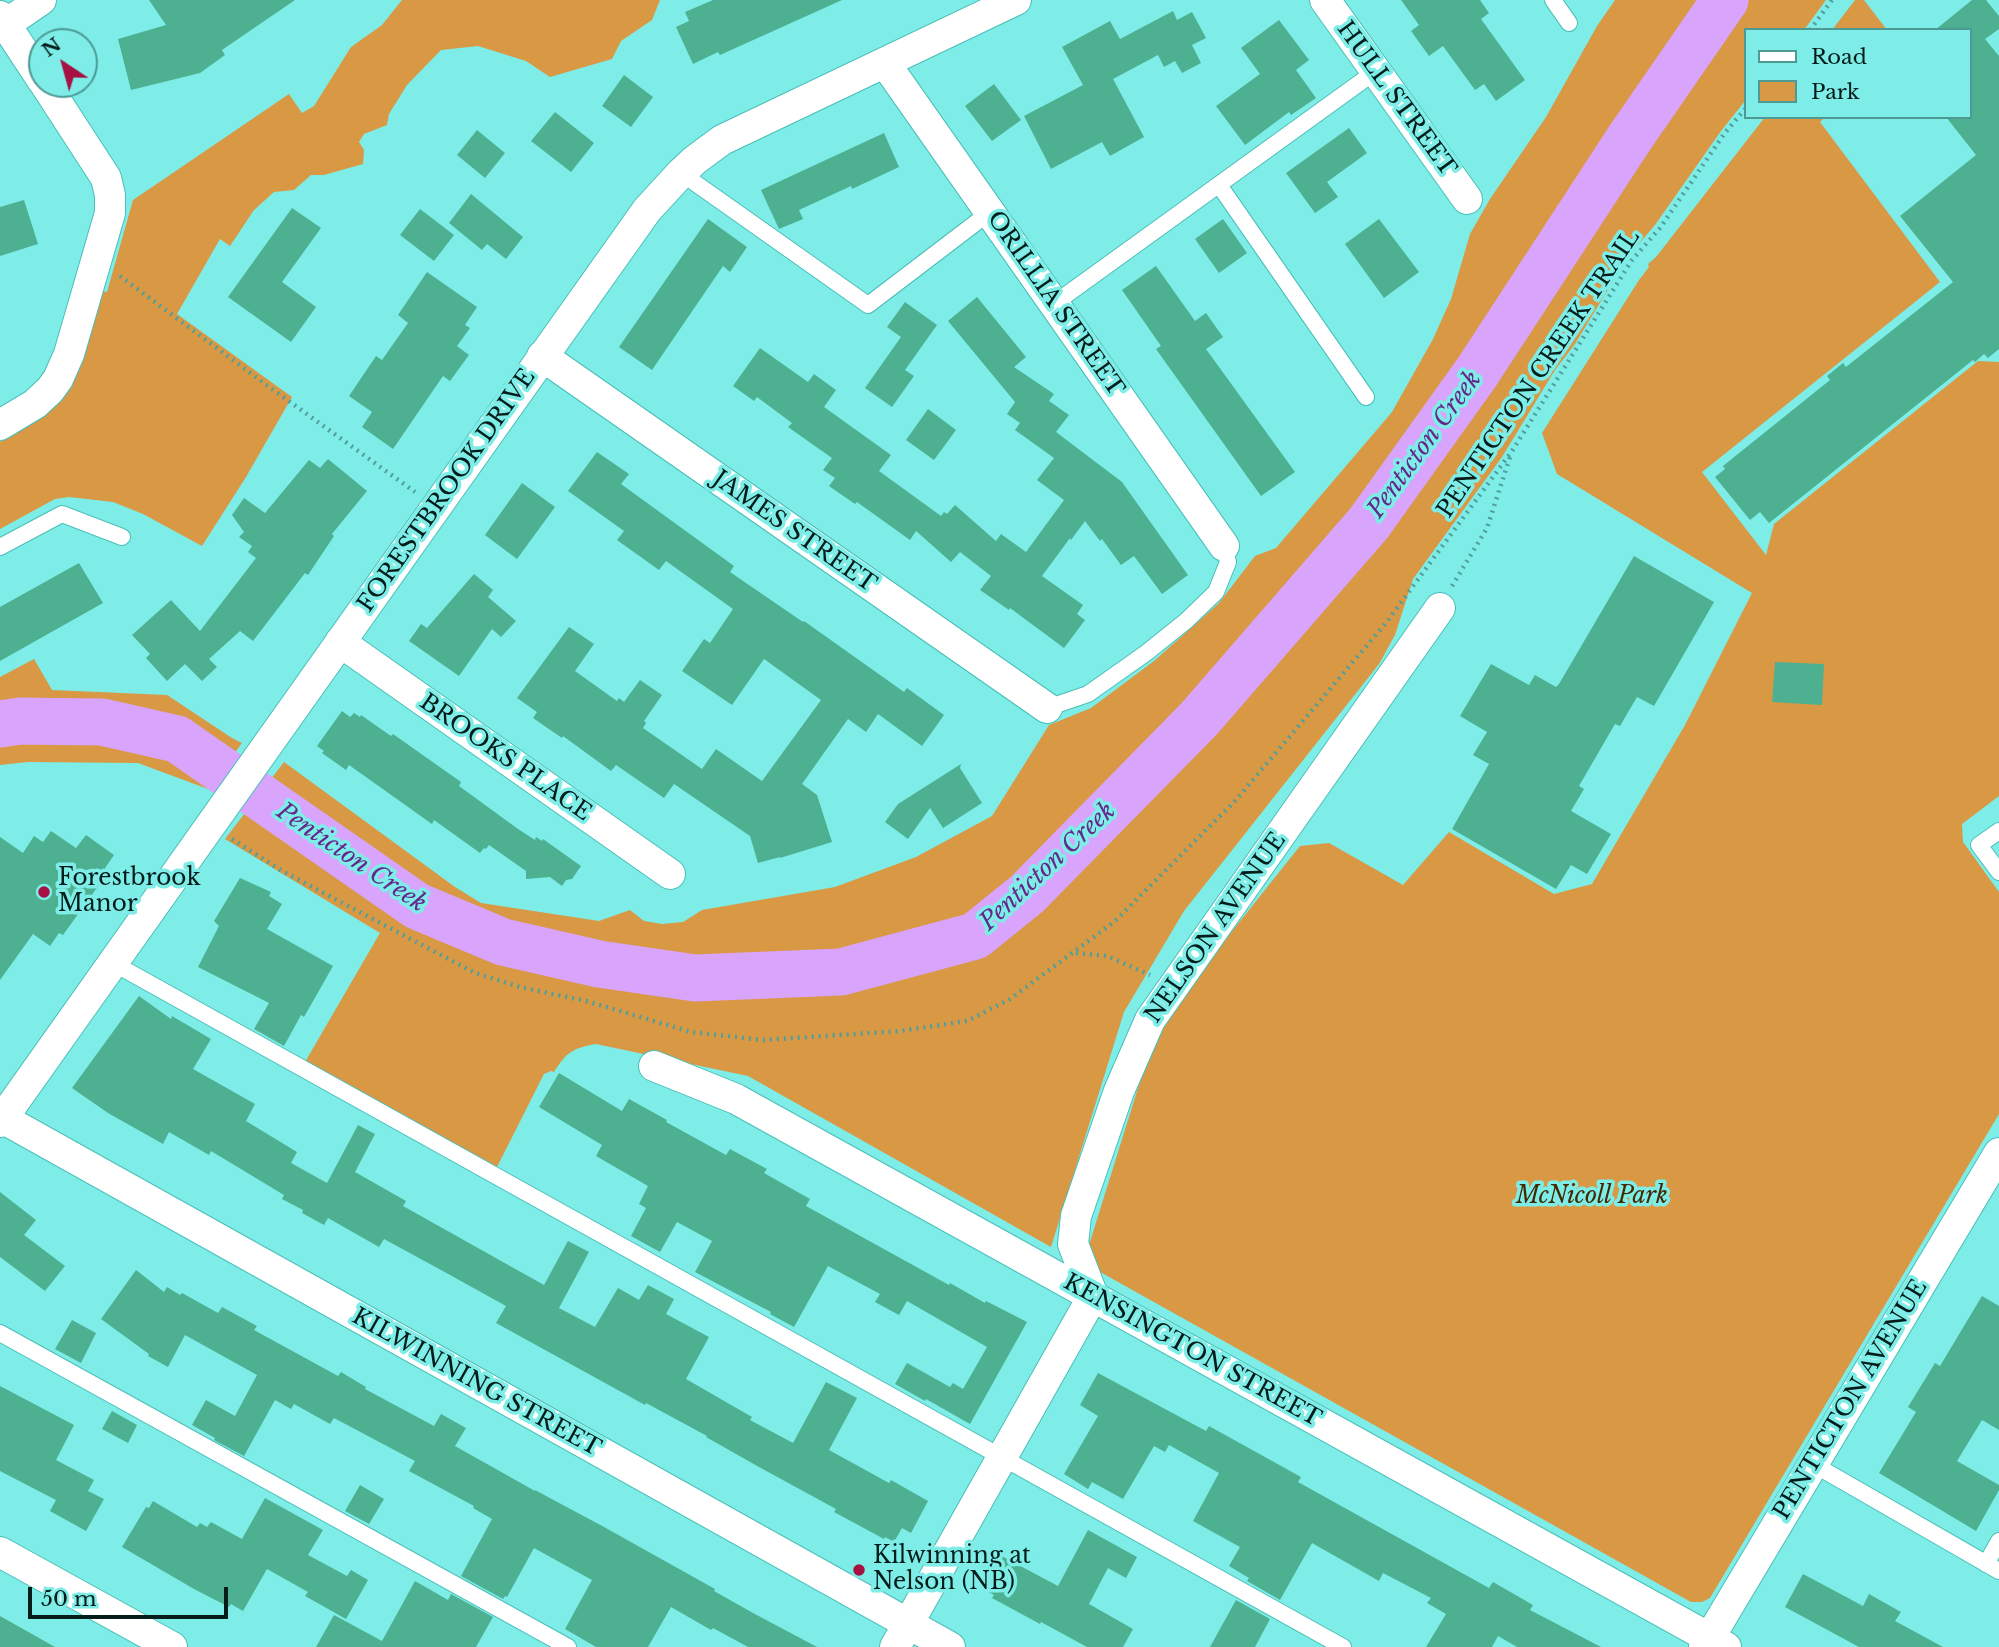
<!DOCTYPE html>
<style>
body{margin:0}
#map{position:relative;width:1999px;height:1647px;overflow:hidden;background:#7eede7;font-family:"Libre Baskerville",serif}
canvas{display:block}
.legend{position:absolute;left:1744px;top:28px;width:228px;height:91px;box-sizing:border-box;background:#7eede7;border:2px solid #4d9a95;margin:0;padding:9px 12px;list-style:none;font-size:21px;color:#041d1b}
.legend li{display:flex;align-items:center;gap:14px;height:35px}
.legend b{width:35px;border:2px solid #4d9a95}
.north{position:absolute;left:28px;top:28px;width:70px;height:70px;box-sizing:border-box;background:#7eede7;border:2px solid #4d9a95;border-radius:50%;rotate:324deg;font-size:19px;font-weight:700;line-height:28px;text-align:center;color:#041d1b}
.north::after{content:'';display:block;margin:auto;width:24px;height:32px;background:#a71043;clip-path:polygon(50% 0,100% 100%,50% 72%,0 100%)}
.scale{position:absolute;left:28px;top:1587px;width:200px;height:32px;box-sizing:border-box;border:4px solid #041d1b;border-top:0;padding-left:9px;font-size:21px;line-height:24px;white-space:nowrap;color:#041d1b;-webkit-text-stroke:5px #7eede7;paint-order:stroke}
</style>
<div id="map">
<canvas width="1999" height="1647"></canvas>
<ul class="legend">
<li><b style="height:9px;background:#fff"></b>Road</li>
<li><b style="height:19px;background:#d99844"></b>Park</li>
</ul>
<div class="north">N</div>
<div class="scale">50 m</div>
</div>
<script>
const context = document.querySelector('canvas').getContext('2d');
context.lineJoin = 'round';
function fill(path, color) { context.fillStyle = color; context.fill(path, 'evenodd'); }
function trace(path, color, width, dash) { context.strokeStyle = color; context.lineWidth = width; context.lineCap = dash ? 'butt' : 'round'; context.setLineDash(dash || []); context.stroke(path); }
function write(font, color, halo, rows, align = 'center') {
  context.font = font + ' "Libre Baskerville",serif'; context.lineWidth = 7; context.setLineDash([]); context.textBaseline = 'middle'; context.strokeStyle = halo; context.fillStyle = color; for (const [text, x, y, turn = 0] of rows) {
    context.save(); context.translate(x, y); context.rotate((+turn || 0) * Math.PI / 180); context.textAlign = isNaN(turn) ? turn : align; if (halo) context.strokeText(text, 0, 0); context.fillText(text, 0, 0); context.restore();
  }
}
fill(new Path2D(`
 M402 0H660L652 20 621 41 612 59 550 77 526 61 478 46 441 50 407 85 389 114 387 125 364 134 359 142 364 150 363 164 324 175H311L294 190 274 192 254 210 230 246 220 239 177 314 292 397 246 477 202 546 143 514 113 502 69 497 55 499 0 529V442L40 418 102 291 107 292 133 200 289 94 302 113 314 106 351 47 382 25Z
 M1615 0H1826L1804 30H1745V101L1721 131 1655 225 1627 258 1575 344 1555 370 1502 457 1413 579 1395 635 1379 664 1184 911 1124 1012 1051 1247 748 1076 596 1044C572 1048 566 1053 554 1072L551 1071 544 1074 497 1167 305 1062 380 933 225 839 284 762 455 887 481 903 599 921 630 910 644 921 662 924 683 922 702 910 835 887 916 857 992 816 1049 725 1091 708 1154 661 1219 603 1255 556 1276 548 1392 412 1433 339 1451 299 1470 234 1490 199 1546 117 1597 26Z
 M1855 0H1864L1887 30H1832Z
 M1765 117H1825L1820 122 1940 282 1702 472 1766 555 1774 524 1978 361 1999 362V796L1962 824 1963 842 1999 892V1114L1710 1598 1702 1602H1691L1093 1268 1089 1245 1158 1024 1300 846 1329 843 1403 885 1449 832 1554 894 1592 884 1685 725 1752 593 1557 474 1542 433 1639 280 1649 267 1648 264 1656 257Z
 M34 659 52 690 167 695 232 738 242 743 208 789 138 763 28 762 0 765V677Z`), '#d99844');
trace(new Path2D(`
 M0 724 20 721 102 722 177 739 417 906 503 942 599 964 695 978 841 972 975 936 1027 894 1199 719 1369 523 1477 372 1629 139 1725 0`), '#d8a4fc', 47);
fill(new Path2D(`
 M149 0H295L222 50 225 55 200 73 131 90 118 39 166 25Z
 M713 0H842L720 55 718 52 693 64 676 27 689 21 685 12Z
 M1401 0H1480L1489 13 1481 19 1525 80 1496 101 1484 84 1475 90 1443 46 1429 56 1411 31 1419 25Z
 M1972 0H1986L1999 16V29L1985 39 1999 56V349L1988 358 1984 354 1975 362 1973 360 1769 523 1760 512 1750 520 1715 477 1725 469 1723 466 1830 380 1827 376 1843 363 1846 367 1953 282 1900 216 1976 155 1946 117H1969V30H1935Z
 M1173 11 1177 20 1192 12 1206 38 1192 45 1201 63 1182 73 1175 61 1164 67 1158 55 1113 79 1144 137 1110 156 1102 142 1051 169 1024 116 1083 85 1062 47 1110 21 1120 39Z
 M1279 20 1309 60 1296 70 1316 98 1291 115 1289 112 1245 145 1216 106 1260 74 1241 48Z
 M624 75 653 97 631 127 602 106Z
 M994 84 1021 120 992 141 965 106Z
 M555 112 594 143 571 172 531 141Z
 M1349 128 1367 153 1327 182 1338 197 1315 213 1286 173Z
 M477 130 505 153 485 178 457 155Z
 M884 133 899 167 852 189 851 186 799 210 803 219 779 229 761 190Z
 M471 194 523 237 506 259 487 244 482 250 449 223Z
 M24 200 38 244 0 256V207Z
 M292 208 321 228 282 282 316 307 291 342 228 297Z
 M420 209 454 235 434 261 400 235Z
 M708 219 747 247 730 272 723 266 652 370 619 347Z
 M1223 219 1247 253 1219 273 1195 239Z
 M1379 219 1419 272 1384 298 1345 244Z
 M1156 266 1195 321 1206 313 1223 337 1206 349 1295 472 1261 496 1156 349 1161 346 1122 290Z
 M427 272 477 307 465 325 470 328 457 346 469 355 450 381 443 376 393 449 362 427 372 412 349 396 376 356 382 360 408 323 398 315Z
 M977 297 1026 357 1014 367 1054 394 1049 401 1069 415 1056 432 1122 482 1188 575 1162 594 1134 556 1121 565 1102 539 1100 541 1085 521 1071 540 1070 538 1042 576 1083 605 1077 614 1085 620 1064 648 1010 608 1009 610 980 590 991 576 960 552 951 562 916 531 910 540 857 502 855 504 829 486 835 478 823 470 832 458 788 427 792 423 757 397 754 401 733 386 760 348 808 382 814 374 836 390 824 407 891 455 879 471 941 516 944 512 947 514 955 505 996 541 1001 534 1026 552 1064 500 1037 480 1054 458 1015 430 1020 423 1007 414 1015 402 948 321Z
 M905 302 937 325 905 370 914 376 892 407 865 388 901 337 887 327Z
 M928 409 956 430 934 460 906 440Z
 M597 452 629 474 621 484 734 566 730 572 803 622 804 621 904 692 907 688 944 715 922 746 878 714 866 732 848 719 802 784 817 795 832 842 780 858V857L758 863 750 836 674 784 664 798 616 765 611 771 563 736 562 738 533 718 537 712 517 698 569 627 594 644 575 671 617 701 619 698 624 702 640 680 662 695 644 721 646 723 643 728 702 769 716 749 762 781 821 700 764 659 732 705 682 671 704 639 710 643 733 609 666 561 659 570 617 540 624 531 568 491Z
 M328 459 367 491 332 534 334 536 308 575 305 573 253 641 240 631 209 659 217 667 202 681 185 664 167 681 146 658 150 654 132 635 171 600 200 631 256 558 248 552 252 546 239 537 244 532 232 515 244 498 265 513 309 460 320 468Z
 M522 483 555 507 517 559 485 535Z
 M1634 556 1714 602 1654 706 1637 697 1620 726 1615 724 1579 786 1584 789 1571 811 1611 834 1587 874 1571 865 1556 889 1452 829 1489 764 1473 755 1487 732 1460 716 1491 664 1529 685 1535 675 1556 687 1559 684Z
 M79 563 103 603 0 661V607Z
 M474 574 493 590 488 597 516 621 501 637 492 629 459 676 409 641 421 624 427 628Z
 M1775 662 1824 664 1822 705 1772 702Z
 M342 711 350 717 354 713 360 717 361 715 391 736 393 734 461 782 459 786 518 829 535 840 536 837 542 841 543 839 581 866 572 879 566 880 562 886 550 877 526 879V871L489 845 486 849 484 848 480 853 434 820 432 824 349 765 346 770 322 753 324 751 317 746Z
 M961 764 960 768 982 803 943 828 930 808 908 839 885 822 898 804Z
 M51 831 76 848 86 835 114 855 105 868 109 871 63 935 59 933 50 946 33 934 0 980V837L23 853 34 836 43 842Z
 M240 878 271 892 269 896 282 904 267 929 333 966 304 1017 301 1015 284 1046 254 1029 269 1003 198 967 219 926 214 921Z
 M139 996 171 1019 172 1016 211 1039 193 1069 255 1104 246 1121 297 1152 291 1163 327 1183 358 1125 375 1134 355 1172 406 1201 403 1206 544 1285 568 1241 589 1252 559 1308 595 1327 618 1288 639 1300 648 1285 674 1299 666 1314 709 1337 686 1379 752 1417 750 1420 793 1443 826 1382 857 1398 829 1450 889 1483 891 1480 928 1501 911 1533 902 1528 894 1542 885 1537 884 1539 834 1512 836 1509 759 1467 706 1437 707 1436 646 1403 645 1405 496 1323 506 1306 441 1270 384 1239 379 1247 328 1218 324 1225 302 1213 303 1210 282 1199 284 1195 211 1151 209 1155 169 1132 163 1144 108 1113 72 1088Z
 M559 1073 622 1111 629 1099 667 1120 666 1122 726 1155 730 1149 767 1169 764 1173 810 1199 806 1206 949 1285 950 1283 985 1303 986 1301 1027 1322 970 1424 926 1399 925 1401 895 1384 907 1363 950 1387 953 1383 963 1389 987 1347 907 1301 899 1315 875 1302 880 1294 828 1266 794 1327 770 1314 771 1312 695 1272 712 1241 677 1222 660 1252 631 1236 646 1208 639 1204 648 1186 596 1156 602 1145 539 1107Z
 M0 1192 36 1220 24 1235 65 1266 45 1291 0 1257Z
 M136 1270 164 1292 167 1287 180 1295 182 1293 218 1313 222 1307 257 1326 254 1330 338 1376 341 1372 366 1387 365 1389 434 1426 441 1414 466 1428 455 1446 535 1491V1490L604 1527 715 1589 714 1591 753 1613 817 1647H748L713 1628 711 1630 671 1607 648 1647H596L565 1629 592 1580 534 1548 507 1597 505 1596 503 1599 461 1576 492 1519 473 1508 474 1506 409 1471 415 1461 334 1418 330 1424 294 1404 291 1409 275 1400 244 1456 214 1440 215 1438 192 1425 206 1400 235 1416 257 1375 185 1335 168 1367 148 1356 149 1354 101 1319Z
 M1982 1296 1999 1306V1430L1982 1420 1957 1461 1999 1485V1490L1976 1531 1879 1473 1916 1412 1908 1407 1935 1363 1940 1366Z
 M72 1320 96 1333 81 1363 55 1349Z
 M1098 1373 1206 1431 1209 1426 1301 1477 1298 1482 1489 1588 1493 1582 1533 1605 1530 1610 1601 1647H1517L1498 1636 1492 1647H1426L1446 1614 1427 1603 1431 1598 1383 1573 1379 1581 1312 1543 1280 1600 1247 1581 1249 1578 1229 1566 1240 1547 1193 1521 1219 1473 1169 1445 1165 1452 1154 1446 1123 1499 1092 1482 1088 1489 1064 1474 1098 1416 1080 1405Z
 M0 1386 74 1425 56 1460 94 1480 88 1491 104 1499 86 1531 50 1511 56 1500 0 1471Z
 M112 1411 137 1425 128 1443 102 1429Z
 M360 1485 384 1499 369 1524 345 1511Z
 M265 1498 323 1530 308 1555 347 1576 351 1570 368 1580 346 1619 305 1596 308 1592 267 1569 243 1611 231 1604 229 1607 194 1589 122 1547 146 1507 149 1508 153 1501 197 1527 200 1523 207 1527 211 1522 242 1539Z
 M1088 1530 1137 1557 1126 1578 1108 1568 1089 1604 1133 1629 1123 1647H1087L1041 1622 1040 1624 992 1598 994 1595 985 1590 992 1576 983 1571 994 1552 1058 1586Z
 M1803 1574 1863 1606 1869 1594 1901 1612 1895 1621 1943 1647H1859L1785 1607Z
 M415 1581 448 1600 451 1594 493 1617 476 1647H316L334 1615 382 1641Z
 M1236 1600 1270 1619 1255 1647H1210Z
 M0 1616 55 1647H0Z`), '#4db091');
const service = new Path2D(`
 M1553 0 1569 23
 M681 173 868 305 990 212
 M1219 185 1366 397
 M1055 303 1376 71
 M0 547 62 514 122 537
 M1047 708 1088 694 1146 653 1186 621 1216 592 1228 562 1224 546
 M1999 831 1979 845 1999 872
 M113 963 1343 1647
 M0 1333 568 1647
 M1813 1464 1999 1571
 M1986 1564 1999 1541`);
const minor = new Path2D(`
 M1325 0 1467 199
 M0 16 42 80
 M6 24 41 0
 M885 63 1224 546
 M542 356 1047 708
 M0 425 35 404 50 390 58 379 69 354 110 213V195L106 178 45 84
 M340 642 670 874
 M654 1066 736 1099 1726 1647
 M2 1118 950 1647
 M0 1122 647 210 681 173 695 160 722 140 1016 0
 M0 1552 172 1647
 M895 1647 1093 1296 1073 1244 1076 1216 1119 1091 1150 1020 1440 608
 M1704 1647 1999 1153`);
trace(service, '#4abeb8', 18);
trace(minor, '#4abeb8', 32);
trace(new Path2D(`
 M1810 30 1832 0
 M120 276 261 381 415 492
 M1452 586 1487 528 1510 457
 M232 839 282 871 475 973 520 987 586 1001 691 1032 763 1040 900 1031 967 1021 1010 999 1114 922 1235 801 1386 623 1512 451 1632 260 1660 228 1724 134 1745 109
 M1076 953 1107 956 1150 975`), '#509f9a', 4.5, [2, 5]);
trace(service, '#fff', 16);
trace(minor, '#fff', 30);
for (const [x, y, r, color] of [
 [44,892,7,"#a71043"],
 [859,1570,7,"#a71043"]
]) { const dot = new Path2D(); dot.arc(x, y, r, 0, 2 * Math.PI); context.fillStyle = color; context.fill(dot); trace(dot, '#7eede7', 2.5); }
write('23px', '#041d1b', '#7eede7', [
 ["HULL STREET",1396,99,54],
 ["ORILLIA STREET",1055,304,55],
 ["PENTICTON CREEK TRAIL",1539,374,-56],
 ["FORESTBROOK DRIVE",447,491,-55],
 ["JAMES STREET",794,532,35],
 ["BROOKS PLACE",505,758,35],
 ["NELSON AVENUE",1216,928,-55],
 ["KENSINGTON STREET",1192,1351,29],
 ["KILWINNING STREET",476,1383,29],
 ["PENTICTON AVENUE",1851,1400,-59]
]);
write('23px', '#041d1b', '#7eede7', [
 ["Forestbrook",58,879],
 ["Manor",58,905],
 ["Kilwinning at",873,1557],
 ["Nelson (NB)",873,1583]
], 'left');
write('italic 23px', '#432801', '#7eede7', [
 ["McNicoll Park",1592,1197]
]);
write('italic 24px', '#66268b', '#7eede7', [
 ["Penticton Creek",1425,445,-54],
 ["Penticton Creek",351,858,34],
 ["Penticton Creek",1048,867,-43]
]);
</script>
